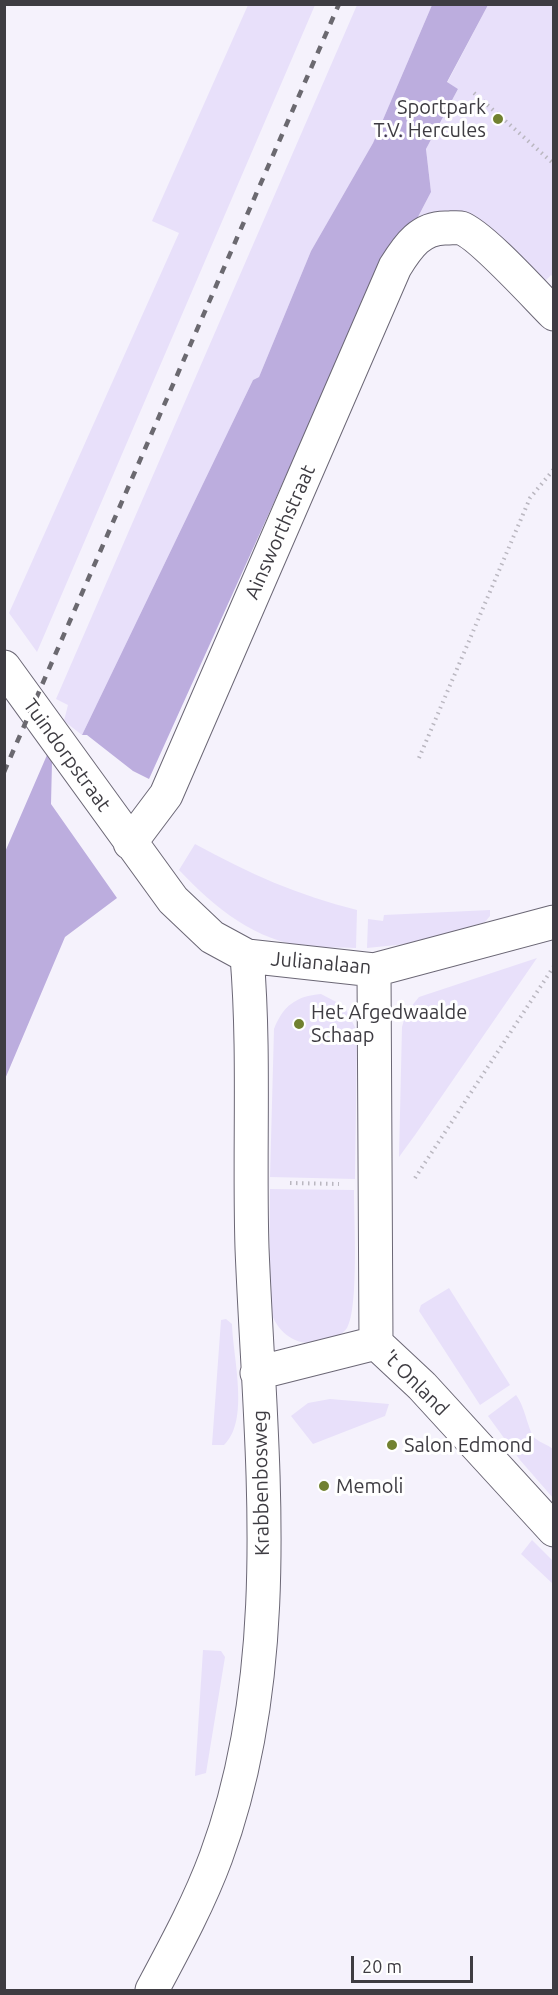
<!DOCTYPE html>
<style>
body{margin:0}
#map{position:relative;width:558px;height:1995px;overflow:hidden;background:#f5f2fc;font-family:Ubuntu,sans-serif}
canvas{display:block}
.frame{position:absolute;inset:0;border:6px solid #3e3c42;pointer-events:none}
.scale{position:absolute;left:351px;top:1956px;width:122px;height:27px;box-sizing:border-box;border:3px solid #3e3c42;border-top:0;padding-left:8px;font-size:18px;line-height:21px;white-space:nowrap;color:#3e3c42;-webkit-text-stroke:4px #fff;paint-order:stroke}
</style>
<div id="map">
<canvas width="558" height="1995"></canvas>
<div class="frame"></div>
<div class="scale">20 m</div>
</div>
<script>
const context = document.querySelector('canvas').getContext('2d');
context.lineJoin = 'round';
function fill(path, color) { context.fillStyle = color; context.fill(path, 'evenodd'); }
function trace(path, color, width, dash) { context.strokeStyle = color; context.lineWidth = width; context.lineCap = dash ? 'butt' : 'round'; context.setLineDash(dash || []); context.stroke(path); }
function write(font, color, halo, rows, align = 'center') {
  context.font = font + ' Ubuntu,sans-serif'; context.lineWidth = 6; context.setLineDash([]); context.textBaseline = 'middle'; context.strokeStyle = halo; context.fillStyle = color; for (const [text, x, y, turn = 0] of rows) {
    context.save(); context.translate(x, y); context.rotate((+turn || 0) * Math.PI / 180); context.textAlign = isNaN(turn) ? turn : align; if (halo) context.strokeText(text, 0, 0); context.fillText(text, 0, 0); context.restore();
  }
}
fill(new Path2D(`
 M248 5H315L37 652 9 613 179 233 152 221Z
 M357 5H432L373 143 311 251 259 377 253 380 82 735 64 721 68 705 56 699Z
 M488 5H553V277L551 275 542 284 449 212 429 213 417 219 431 192 426 149 458 89 447 83Z
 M195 844C248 873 299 896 357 910L356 948C340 947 324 948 309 947 255 941 215 908 179 870Z
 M490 910V916L485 922 416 943 367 948 368 919 383 921 384 915Z
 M537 958 415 1135 399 1157 402 1027 406 1013 419 997Z
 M321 994 344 1006 357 1031 355 1179 270 1177 274 1029C283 1006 296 996 321 994Z
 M270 1189 354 1190C354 1217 359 1309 347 1328 339 1340 315 1345 301 1342 283 1337 273 1322 269 1306Z
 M449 1288 510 1385 480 1405 419 1311 421 1305Z
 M226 1319 232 1324C233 1358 250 1421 224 1445H212L221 1320Z
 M516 1395C526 1408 528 1433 536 1439 541 1443 548 1445 553 1449V1498L520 1460 488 1416Z
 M330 1399 389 1404 385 1416 313 1444 291 1416 308 1403Z
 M532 1540 553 1561V1584L521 1554Z
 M203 1650 221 1651 225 1657 206 1773 195 1776Z`), '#e8e0fa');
fill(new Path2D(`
 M432 5H488L447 82 458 89 426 149 431 192 407 238 376 276 149 779 133 771 87 735H82L253 380 259 377 311 251 373 143Z
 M47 755 52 762 51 804 117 898 65 937 5 1079V852Z`), '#bcadde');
const street = new Path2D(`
 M4 667 173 900 212 937 247 956 374 970 554 922
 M130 843 166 795 395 267C408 246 421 227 447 228 451 228 458 227 461 228 481 235 536 296 554 314
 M374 970 376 1343
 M376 1343 422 1386 554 1530
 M257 1373 376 1343
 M152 1990C175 1947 199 1903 216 1857 288 1662 260 1449 252 1248 249 1150 255 1053 247 956`);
trace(street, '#6b6775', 35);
trace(new Path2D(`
 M474 93 554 164
 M419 758 530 498 554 469
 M415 1178 554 966
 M290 1183 339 1184`), '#bab7c0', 4, [1.5, 4.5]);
trace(street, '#fff', 33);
trace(new Path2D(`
 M4 772 339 4`), '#6b6970', 4.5, [8, 8]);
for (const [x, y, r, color] of [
 [498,119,6,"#718130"],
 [299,1024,6,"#718130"],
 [392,1445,6,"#718130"],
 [324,1486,6,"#718130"]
]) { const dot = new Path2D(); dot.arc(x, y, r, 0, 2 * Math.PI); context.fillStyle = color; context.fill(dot); trace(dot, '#fff', 2); }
write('20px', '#3e3c42', '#fff', [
 ["Sportpark",486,107,"right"],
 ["T.V. Hercules",486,130,"right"],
 ["Het Afgedwaalde",311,1012],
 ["Schaap",311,1035],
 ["Salon Edmond",404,1445],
 ["Memoli",336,1486]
], 'left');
write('20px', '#3e3c42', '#fff', [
 ["Ainsworthstraat",280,532,-66],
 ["Tuindorpstraat",67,755,54],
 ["Julianalaan",321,963,5],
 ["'t Onland",416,1383,45],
 ["Krabbenbosweg",261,1483,-91]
]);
</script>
